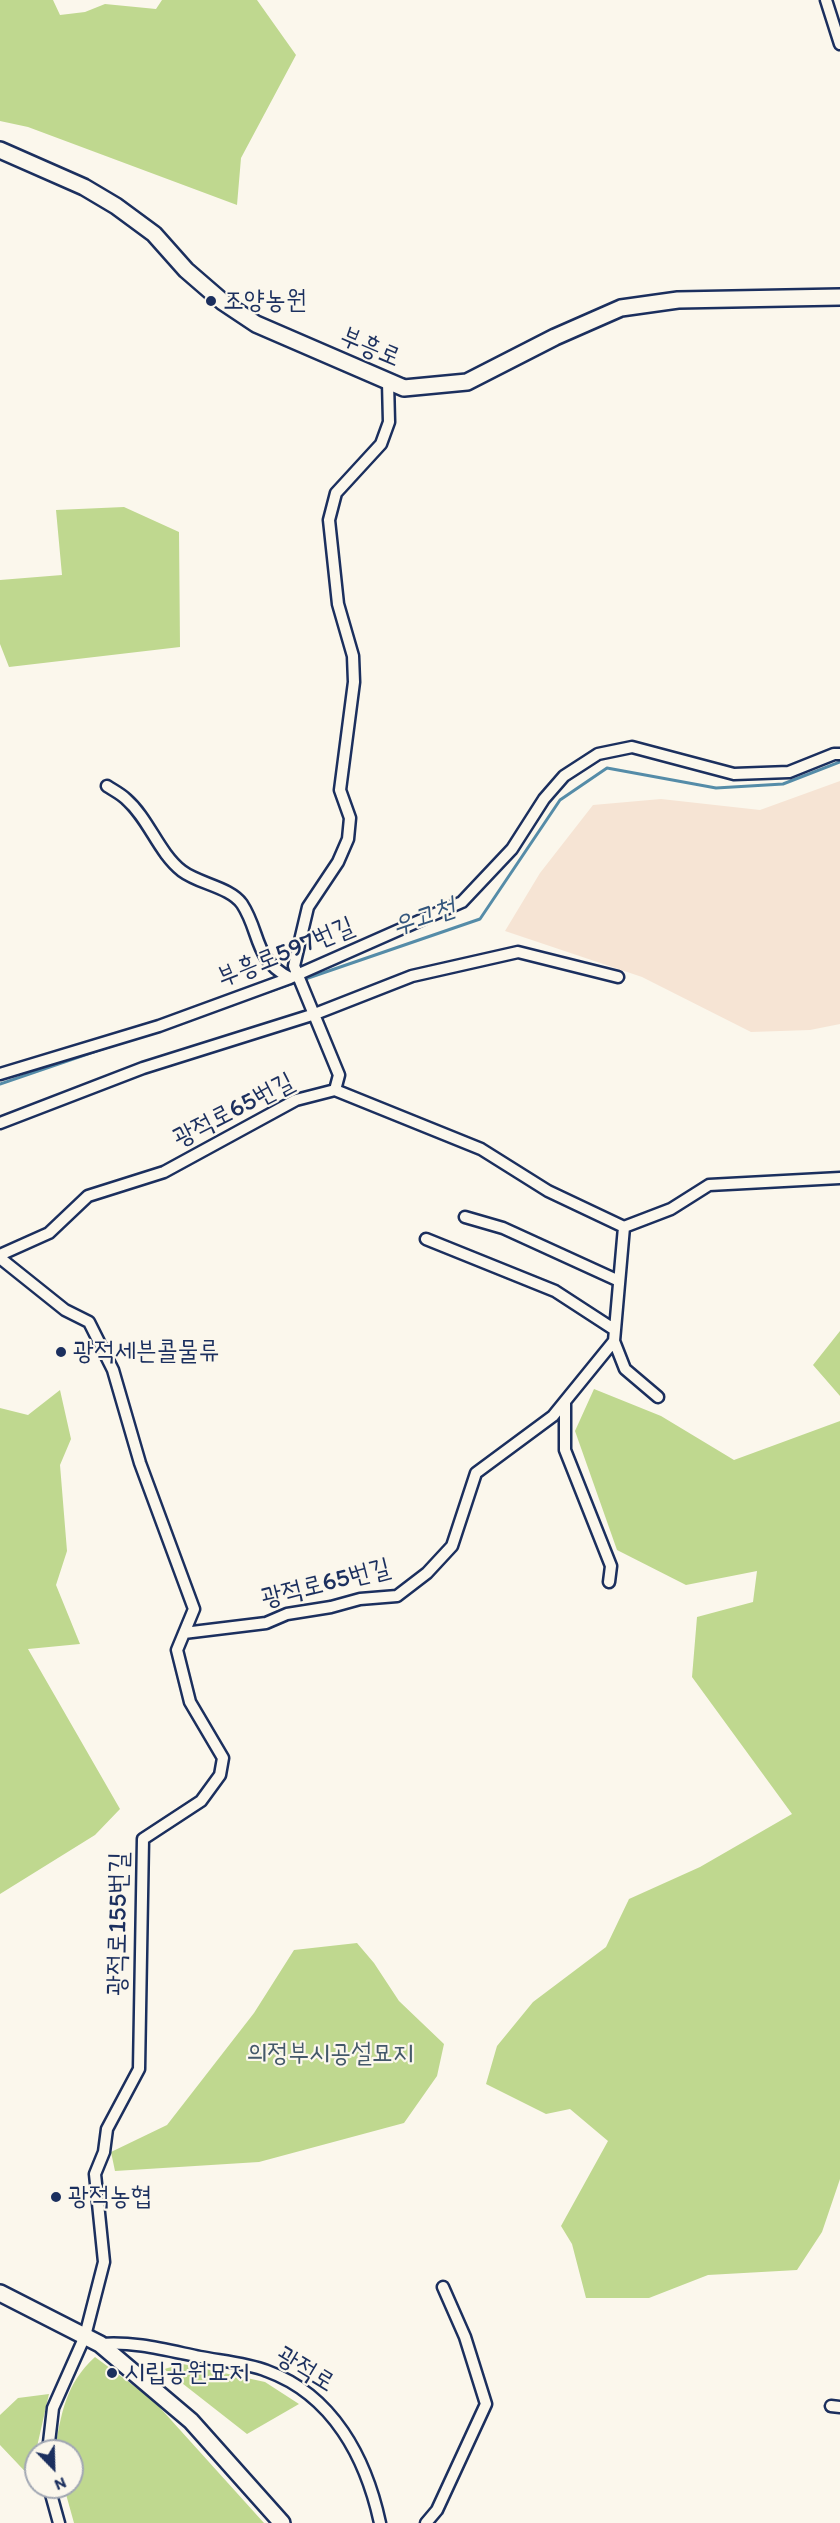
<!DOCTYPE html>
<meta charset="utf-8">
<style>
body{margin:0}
#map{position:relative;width:840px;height:2523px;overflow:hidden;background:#fbf7ec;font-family:Itim,sans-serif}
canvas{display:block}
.north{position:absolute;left:24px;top:2439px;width:60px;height:60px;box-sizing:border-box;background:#fbf7ec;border:2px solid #a1a7b3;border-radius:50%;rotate:157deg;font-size:16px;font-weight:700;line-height:24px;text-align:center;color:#1b2f5e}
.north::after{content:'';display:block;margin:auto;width:21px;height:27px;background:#1b2f5e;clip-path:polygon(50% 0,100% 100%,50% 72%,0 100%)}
</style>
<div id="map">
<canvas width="840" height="2523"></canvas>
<div class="north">N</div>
</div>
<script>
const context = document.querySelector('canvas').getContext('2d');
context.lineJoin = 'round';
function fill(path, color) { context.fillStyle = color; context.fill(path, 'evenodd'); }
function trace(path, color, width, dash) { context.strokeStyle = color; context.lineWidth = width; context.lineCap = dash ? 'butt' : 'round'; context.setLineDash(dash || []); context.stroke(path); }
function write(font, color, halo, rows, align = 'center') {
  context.font = font + ' Itim,"Poor Story",sans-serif'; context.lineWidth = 4.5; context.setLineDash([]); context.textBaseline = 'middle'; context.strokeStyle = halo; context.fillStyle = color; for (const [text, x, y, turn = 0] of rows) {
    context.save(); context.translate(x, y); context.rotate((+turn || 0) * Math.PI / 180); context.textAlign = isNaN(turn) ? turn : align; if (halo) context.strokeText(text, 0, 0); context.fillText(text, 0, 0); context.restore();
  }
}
fill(new Path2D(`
 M840 781V1024L810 1030 751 1032 642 977 505 931 540 873 593 805 661 799 760 810Z`), '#f6e4d4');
fill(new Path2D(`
 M0 0H53L60 15 85 12 105 4 156 9 162 0H257L296 55 241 158 237 205 28 127 0 121Z
 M124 507 179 532 180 647 9 667 0 644V580L62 575 56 510Z
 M840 1331V1396L813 1365Z
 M594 1389 661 1416 734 1460 840 1421V2179L822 2232 797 2270 708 2275 649 2298H586L572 2244 561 2226 608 2141 570 2109 546 2114 486 2084 497 2046 533 2002 606 1947 629 1899 700 1867 792 1814 692 1677 697 1617 753 1602 757 1571 686 1585 617 1550 575 1431Z
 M60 1390 71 1439 60 1465 67 1551 56 1585 80 1644 28 1649 120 1809 95 1835 0 1894V1408L28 1415Z
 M357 1943 374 1963 399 2001 444 2044 437 2076 404 2123 259 2162 115 2171 111 2152 167 2125 254 2013 294 1950Z
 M95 2357 153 2400 264 2523H74L64 2487H72V2451L55 2450C61 2414 66 2383 95 2357Z
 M183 2364 265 2382 299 2404 247 2434 164 2369Z
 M49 2394 36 2451V2483L0 2445V2415L18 2398Z`), '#bfd88f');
trace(new Path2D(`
 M250 998 480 919 560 800 607 768 716 788 783 784 840 762
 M0 1084 111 1046`), '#558ca8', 3);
const minor = new Path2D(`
 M826 0 840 44
 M107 786C113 790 121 794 126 799 149 819 158 852 182 871 199 884 230 887 242 904 261 933 253 959 290 978
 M0 1074 159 1026 290 978 462 902 512 849 544 799 564 776 598 754 632 747 734 774 789 772 834 754H840
 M335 1090 339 1075 294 966 308 907 338 862 348 839 350 818 340 790 354 682 353 656 338 604 329 520 336 493 381 444 389 422 388 382
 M0 1123 143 1068 315 1014 412 976 518 952 618 977
 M465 1217 503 1228 619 1281
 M624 1227 671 1209 709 1185 840 1178
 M426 1239 555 1291 615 1330
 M0 1255 49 1233 88 1196 164 1172 296 1100 335 1090 481 1149 548 1191 624 1227 614 1341 553 1416 476 1473 452 1546 427 1573 397 1596 360 1599 331 1607 287 1614 266 1623 184 1633
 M0 1258 65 1310 89 1322 113 1370 140 1463 194 1609 177 1650 190 1702 223 1758 220 1775 201 1801 143 1839 139 2069 107 2129 104 2152 95 2174 104 2262 85 2336 53 2408 48 2451
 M614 1341 625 1369 658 1397
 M565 1401V1450L611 1566 609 1582
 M100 2344C134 2341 166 2350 200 2357 221 2361 247 2363 267 2371 333 2395 366 2458 380 2523
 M831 2406 840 2407
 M49 2487 59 2523
 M426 2523 437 2510 486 2404 465 2337 443 2287`);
const secondary = new Path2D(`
 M0 150 84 187 116 206 154 234 186 270 223 302 256 324 404 388 467 382 555 337 621 308 678 300 840 297
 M0 2293 100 2344 191 2421 282 2523`);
trace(minor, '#1b2f5e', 15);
trace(secondary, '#1b2f5e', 20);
trace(minor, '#fbf7ec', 10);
trace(secondary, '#fbf7ec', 15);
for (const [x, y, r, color] of [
 [211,301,6,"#1b2f5e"],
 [61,1352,6,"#1b2f5e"],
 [56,2197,6,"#1b2f5e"],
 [112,2373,6,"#1b2f5e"]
]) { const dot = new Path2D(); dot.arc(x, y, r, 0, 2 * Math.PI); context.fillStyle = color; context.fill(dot); trace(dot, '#fbf7ec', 2); }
write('26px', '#1b2f5e', '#fbf7ec', [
 ["조양농원",223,301],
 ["광적세븐콜물류",73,1352],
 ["광적농협",68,2197],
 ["시립공원묘지",124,2373]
], 'left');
write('26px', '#1b2f5e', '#fbf7ec', [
 ["부흥로",370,348,23],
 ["부흥로597번길",286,953,-22],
 ["광적로65번길",234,1111,-27],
 ["광적로65번길",326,1584,-14],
 ["광적로155번길",119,1924,-89],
 ["광적로",305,2370,31]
]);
write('26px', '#44596a', '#fbf7ec', [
 ["의정부시공설묘지",330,2054]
]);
write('italic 27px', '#33567d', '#fbf7ec', [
 ["우고천",424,918,-19]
]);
</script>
